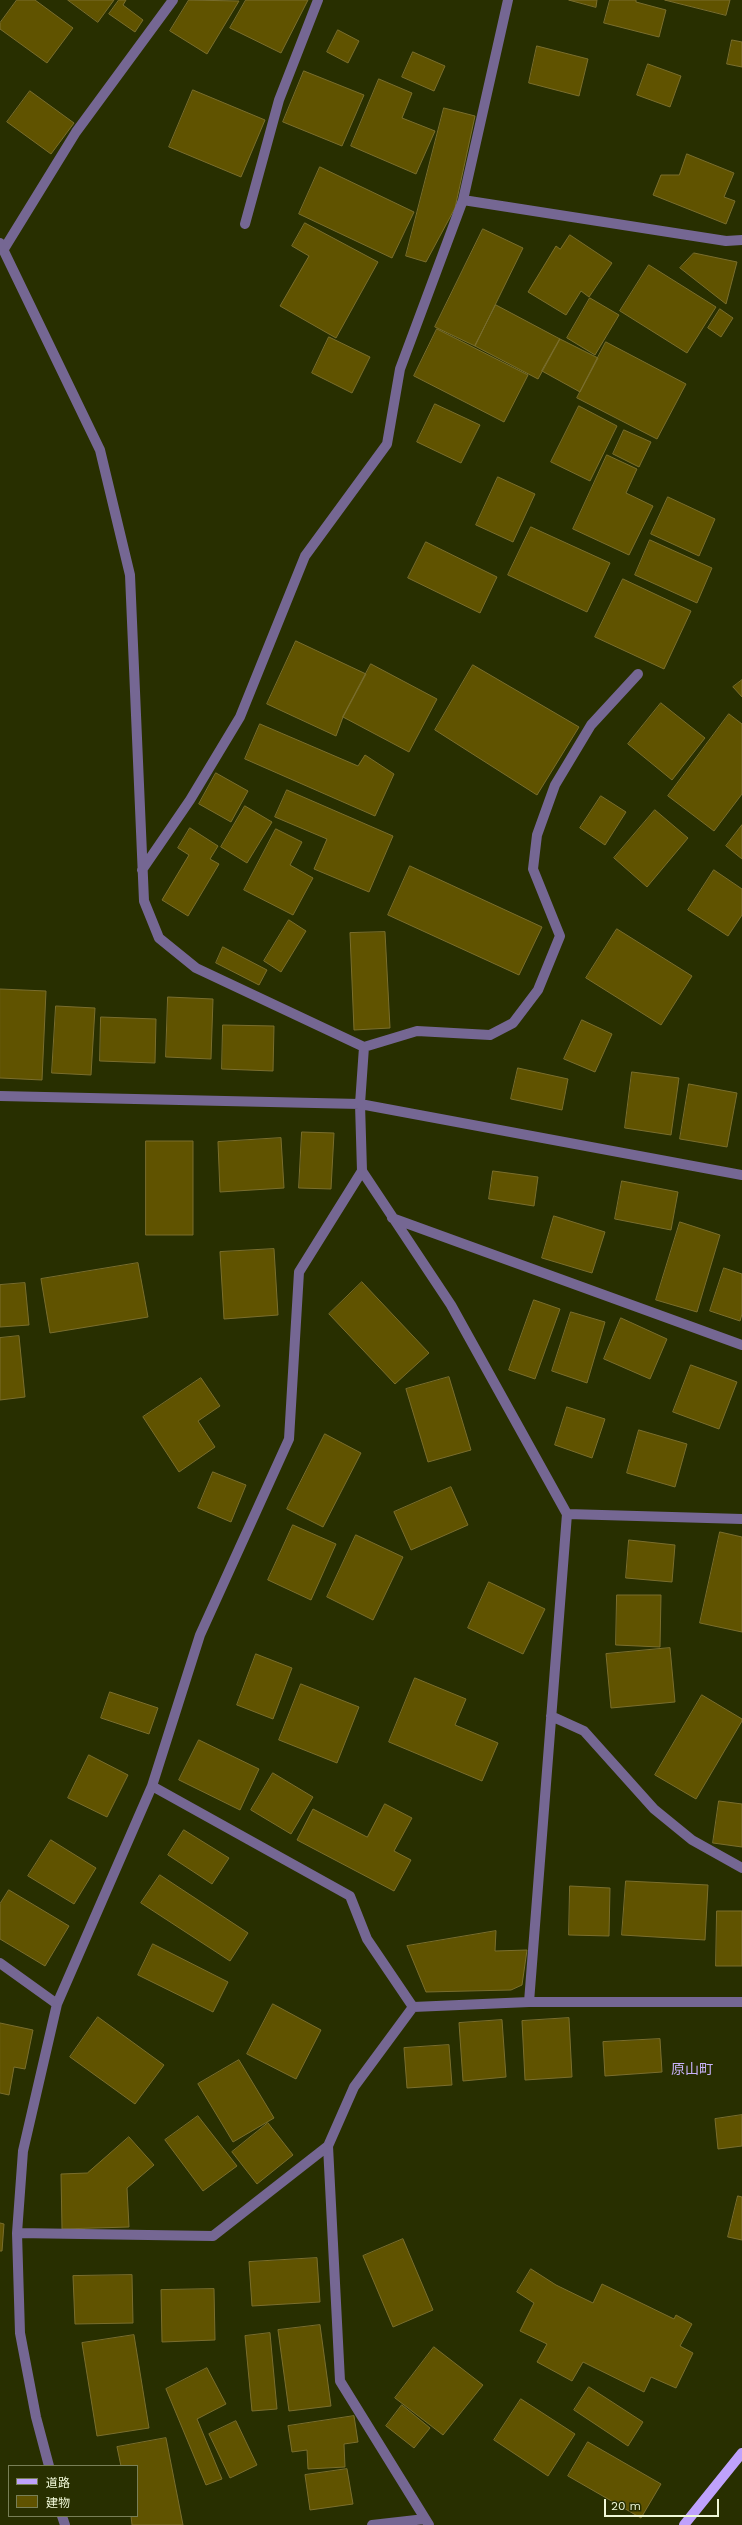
<!DOCTYPE html>
<meta charset="utf-8">
<style>
body{margin:0}
#map{position:relative;width:742px;height:2525px;overflow:hidden;background:#282f00;font-family:"Work Sans","Noto Sans JP",sans-serif}
canvas{display:block}
.legend{position:absolute;left:8px;top:2465px;width:130px;height:52px;box-sizing:border-box;background:#282f00;border:1px solid #787f56;margin:0;padding:5px 7px;list-style:none;font-size:12px;color:#f0f8d7}
.legend li{display:flex;align-items:center;gap:8px;height:20px}
.legend b{width:20px;border:1px solid #787f56}
.scale{position:absolute;left:604px;top:2499px;width:115px;height:18px;box-sizing:border-box;border:2px solid #f0f8d7;border-top:0;padding-left:5px;font-size:12px;line-height:14px;white-space:nowrap;color:#f0f8d7;-webkit-text-stroke:3px #282f00;paint-order:stroke}
</style>
<div id="map">
<canvas width="742" height="2525"></canvas>
<ul class="legend">
<li><b style="height:5px;background:#bfa2fc"></b>道路</li>
<li><b style="height:11px;background:#605300"></b>建物</li>
</ul>
<div class="scale">20 m</div>
</div>
<script>
const context = document.querySelector('canvas').getContext('2d');
context.lineJoin = 'round';
function fill(path, color) { context.fillStyle = color; context.fill(path, 'evenodd'); }
function trace(path, color, width, dash) { context.strokeStyle = color; context.lineWidth = width; context.lineCap = dash ? 'butt' : 'round'; context.setLineDash(dash || []); context.stroke(path); }
function write(font, color, halo, rows, align = 'center') {
  context.font = font + ' "Work Sans","Noto Sans JP",sans-serif'; context.lineWidth = 4; context.setLineDash([]); context.textBaseline = 'middle'; context.strokeStyle = halo; context.fillStyle = color; for (const [text, x, y, turn = 0] of rows) {
    context.save(); context.translate(x, y); context.rotate((+turn || 0) * Math.PI / 180); context.textAlign = isNaN(turn) ? turn : align; if (halo) context.strokeText(text, 0, 0); context.fillText(text, 0, 0); context.restore();
  }
}
const building = new Path2D(`
 M17 0H35L73 28 47 63 0 29V23Z
 M68 0H114L98 22Z
 M119 0H126L123 5 143 20 135 32 109 14Z
 M189 0 239 1 207 54 170 31Z
 M246 0H308L281 53 230 28Z
 M569 0H597L596 7Z
 M610 0H636V2L666 10 659 37 604 23Z
 M665 0H730L726 15Z
 M338 30 359 41 348 63 327 52Z
 M732 40 742 42V67L727 64Z
 M537 46 588 59 579 96 529 83Z
 M413 52 445 66 434 91 402 77Z
 M648 64 681 76 670 107 637 95Z
 M304 71 364 95 342 146 283 122Z
 M379 79 412 93 402 118 435 131 416 174 351 146Z
 M193 90 265 120 241 177 169 147Z
 M30 91 74 123 51 154 7 122Z
 M444 108 475 116 455 208 426 262 406 256Z
 M687 154 734 173 724 197 735 201 726 224 653 195 661 175H679Z
 M320 167 414 212 392 258 299 214Z
 M305 223 378 262 336 338 280 306 309 256 292 246Z
 M483 229 523 248 475 346 435 327Z
 M570 235 612 263 589 297 581 291 566 315 528 292 556 246 560 249Z
 M694 253 737 262 726 304 680 268Z
 M649 265 716 307 687 353 620 311Z
 M590 298 619 315 595 355 567 338Z
 M496 305 560 339 538 379 475 346Z
 M720 309 733 318 721 337 708 328Z
 M437 329 528 375 504 422 414 376Z
 M329 337 370 357 352 393 312 373Z
 M560 339 598 358 580 392 542 371Z
 M606 342 686 384 657 439 577 398Z
 M435 404 480 425 461 463 417 442Z
 M579 406 617 426 590 481 551 462Z
 M624 430 651 442 639 467 613 454Z
 M607 455 637 469 626 493 653 506 629 555 573 529Z
 M498 477 535 494 513 542 476 525Z
 M668 497 715 519 699 556 651 534Z
 M531 527 610 563 587 612 508 575Z
 M650 540 712 568 697 603 635 575Z
 M426 542 497 577 480 613 408 578Z
 M623 579 691 611 664 669 595 637Z
 M296 641 366 674 343 717 336 736 267 704Z
 M371 664 437 699 409 752 343 717Z
 M473 665 579 727 537 795 435 730Z
 M742 680V697L733 687Z
 M661 703 705 738 672 780 628 744Z
 M729 714 742 724V794L714 831 668 796Z
 M260 724 358 766 365 755 394 774 375 816 245 759Z
 M216 773 248 791 231 822 199 804Z
 M287 790 393 836 369 892 314 869 327 839 275 817Z
 M601 796 626 812 605 845 580 828Z
 M245 806 272 822 247 863 221 847Z
 M655 810 688 838 647 887 614 858Z
 M742 825V859L726 846Z
 M190 828 218 846 210 859 219 864 188 916 162 900 189 855 178 848Z
 M276 829 302 842 290 865 313 878 293 915 244 890Z
 M410 866 542 927 519 975 388 915Z
 M714 870 742 889V915L728 936 688 910Z
 M289 920 306 931 281 972 264 961Z
 M617 929 692 976 661 1025 586 978Z
 M385 932 390 1028 354 1030 350 933Z
 M223 947 267 970 259 985 216 963Z
 M0 989 46 991 42 1080 0 1078Z
 M168 997 213 999 211 1059 166 1057Z
 M56 1006 95 1008 91 1075 52 1073Z
 M101 1017 156 1019 155 1063 100 1061Z
 M582 1020 612 1034 595 1072 564 1059Z
 M223 1025 274 1026 273 1071 222 1069Z
 M518 1068 568 1079 562 1110 511 1099Z
 M632 1072 679 1078 671 1135 625 1128Z
 M689 1084 737 1093 727 1147 680 1139Z
 M302 1132 334 1133 331 1189 299 1188Z
 M281 1138 284 1188 220 1192 218 1142Z
 M146 1141H193V1235H146Z
 M493 1171 538 1177 534 1206 489 1199Z
 M622 1181 678 1192 671 1230 615 1219Z
 M554 1216 605 1232 592 1273 542 1258Z
 M680 1222 720 1235 697 1312 656 1300Z
 M274 1249 278 1315 224 1319 220 1252Z
 M138 1263 148 1317 50 1333 41 1279Z
 M724 1268 742 1274V1314L740 1321 710 1311Z
 M362 1282 429 1353 395 1384 329 1314Z
 M25 1283 29 1325 0 1327V1285Z
 M534 1300 560 1309 535 1379 509 1370Z
 M571 1312 605 1322 587 1383 552 1371Z
 M621 1318 667 1339 650 1379 604 1359Z
 M19 1336 25 1397 0 1400V1338Z
 M691 1365 737 1382 719 1429 673 1412Z
 M449 1377 471 1450 428 1462 406 1389Z
 M201 1378 220 1406 198 1421 215 1447 179 1472 143 1417Z
 M567 1407 605 1419 592 1458 555 1445Z
 M639 1430 687 1444 675 1487 627 1473Z
 M325 1434 361 1453 323 1527 287 1509Z
 M213 1472 246 1485 231 1522 198 1508Z
 M451 1487 468 1525 411 1550 394 1512Z
 M293 1525 336 1544 311 1600 268 1580Z
 M720 1532 742 1537V1632L700 1623Z
 M356 1535 403 1557 373 1620 327 1597Z
 M629 1540 675 1545 672 1582 626 1578Z
 M489 1582 545 1609 523 1654 468 1628Z
 M617 1595H661L660 1647 616 1645Z
 M670 1648 675 1702 611 1708 606 1654Z
 M256 1654 292 1668 273 1719 237 1705Z
 M415 1678 466 1699 455 1725 498 1743 482 1781 389 1742Z
 M301 1684 359 1707 337 1763 279 1740Z
 M110 1692 158 1708 149 1734 101 1718Z
 M702 1695 742 1719V1721L696 1799 655 1775Z
 M199 1740 259 1769 240 1810 179 1780Z
 M89 1755 128 1775 107 1817 68 1798Z
 M273 1773 313 1797 291 1834 251 1810Z
 M719 1801 742 1804V1847L713 1843Z
 M385 1804 412 1818 394 1851 411 1860 394 1891 297 1840 313 1809 367 1837Z
 M184 1830 229 1858 212 1884 168 1855Z
 M51 1840 96 1868 74 1904 28 1876Z
 M160 1875 248 1933 230 1961 141 1903Z
 M626 1881 708 1885 705 1940 622 1935Z
 M570 1886 610 1888 609 1936 569 1935Z
 M9 1890 69 1926 45 1966 0 1939V1904Z
 M717 1911H742V1966H716Z
 M496 1931 495 1951 527 1950 522 1985 511 1990 426 1992 407 1946Z
 M153 1944 228 1982 213 2012 138 1975Z
 M273 2004 321 2030 296 2079 247 2054Z
 M98 2017 164 2065 135 2104 70 2057Z
 M569 2018 572 2077 525 2080 522 2021Z
 M502 2020 506 2077 463 2081 459 2023Z
 M0 2023 33 2030 25 2069 14 2067 9 2095 0 2093Z
 M660 2039 662 2072 605 2076 603 2042Z
 M449 2045 452 2085 407 2088 404 2048Z
 M239 2060 274 2118 233 2142 198 2084Z
 M742 2115V2146L718 2149 715 2119Z
 M198 2116 237 2166 203 2191 165 2140Z
 M268 2123 293 2155 257 2184 232 2152Z
 M129 2137 154 2165 127 2188 129 2227 62 2229 61 2174 87 2173Z
 M738 2196 742 2197V2240L728 2237Z
 M0 2223 4 2224 2 2251H0Z
 M403 2239 433 2310 393 2327 363 2256Z
 M317 2258 320 2302 252 2306 249 2262Z
 M531 2269 556 2285 593 2303 602 2284 674 2319 676 2315 692 2324 680 2346 693 2353 676 2388 651 2377 644 2392 583 2362 572 2381 537 2362 547 2344 520 2331 534 2303 517 2292Z
 M132 2275 133 2323 75 2324 73 2276Z
 M214 2289 215 2340 162 2342 161 2290Z
 M320 2325 331 2406 289 2411 278 2330Z
 M270 2333 277 2409 252 2411 245 2336Z
 M134 2335 149 2428 97 2436 82 2343Z
 M434 2347 483 2385 443 2435 395 2398Z
 M207 2368 226 2404 197 2419 222 2479 206 2485 166 2389Z
 M589 2387 643 2422 628 2446 574 2410Z
 M521 2399 575 2434 548 2476 494 2440Z
 M402 2405 430 2428 414 2448 386 2426Z
 M354 2416 358 2442 344 2444 345 2467 308 2469 307 2450 292 2452 288 2426Z
 M236 2421 257 2465 230 2478 209 2434Z
 M166 2438 183 2525H132L131 2516H137V2466H121L117 2447Z
 M588 2442 661 2484 641 2518 568 2476Z
 M347 2469 353 2504 310 2510 305 2475Z`);
fill(building, '#605300');
trace(building, '#7a6e2d', 1);
trace(new Path2D(`
 M463 200 508 0
 M245 224 279 100 318 0
 M0 243 100 450 130 575 144 901 159 938 196 968 364 1047 360 1104 362 1171 299 1272 289 1439 200 1635 152 1786 57 2004 23 2151 17 2233 20 2333 36 2417 49 2466
 M4 249 76 132 173 0
 M142 870 190 800 240 717 305 556 387 444 400 369 463 200 726 241 742 240
 M364 1047 417 1031 490 1035 513 1023 538 990 560 936 533 869 537 835 555 785 591 725 638 674
 M0 1096 360 1104 742 1175
 M362 1171 451 1305 567 1514 529 2002
 M392 1218 742 1345
 M567 1514 742 1519
 M551 1716 584 1731 654 1809 692 1840 742 1868
 M152 1786 350 1896 367 1939 413 2007
 M0 1963 57 2004
 M17 2233 213 2236 328 2146
 M62 2516 65 2525
 M372 2525 425 2519
 M429 2525 340 2381 328 2146 354 2087 413 2007 529 2002H742`), '#756793', 10);
trace(new Path2D(`
 M684 2525 742 2453`), '#bfa2fc', 10);
write('14px', '#c8b2f9', '#282f00', [
 ["原山町",692,2070]
]);
</script>
